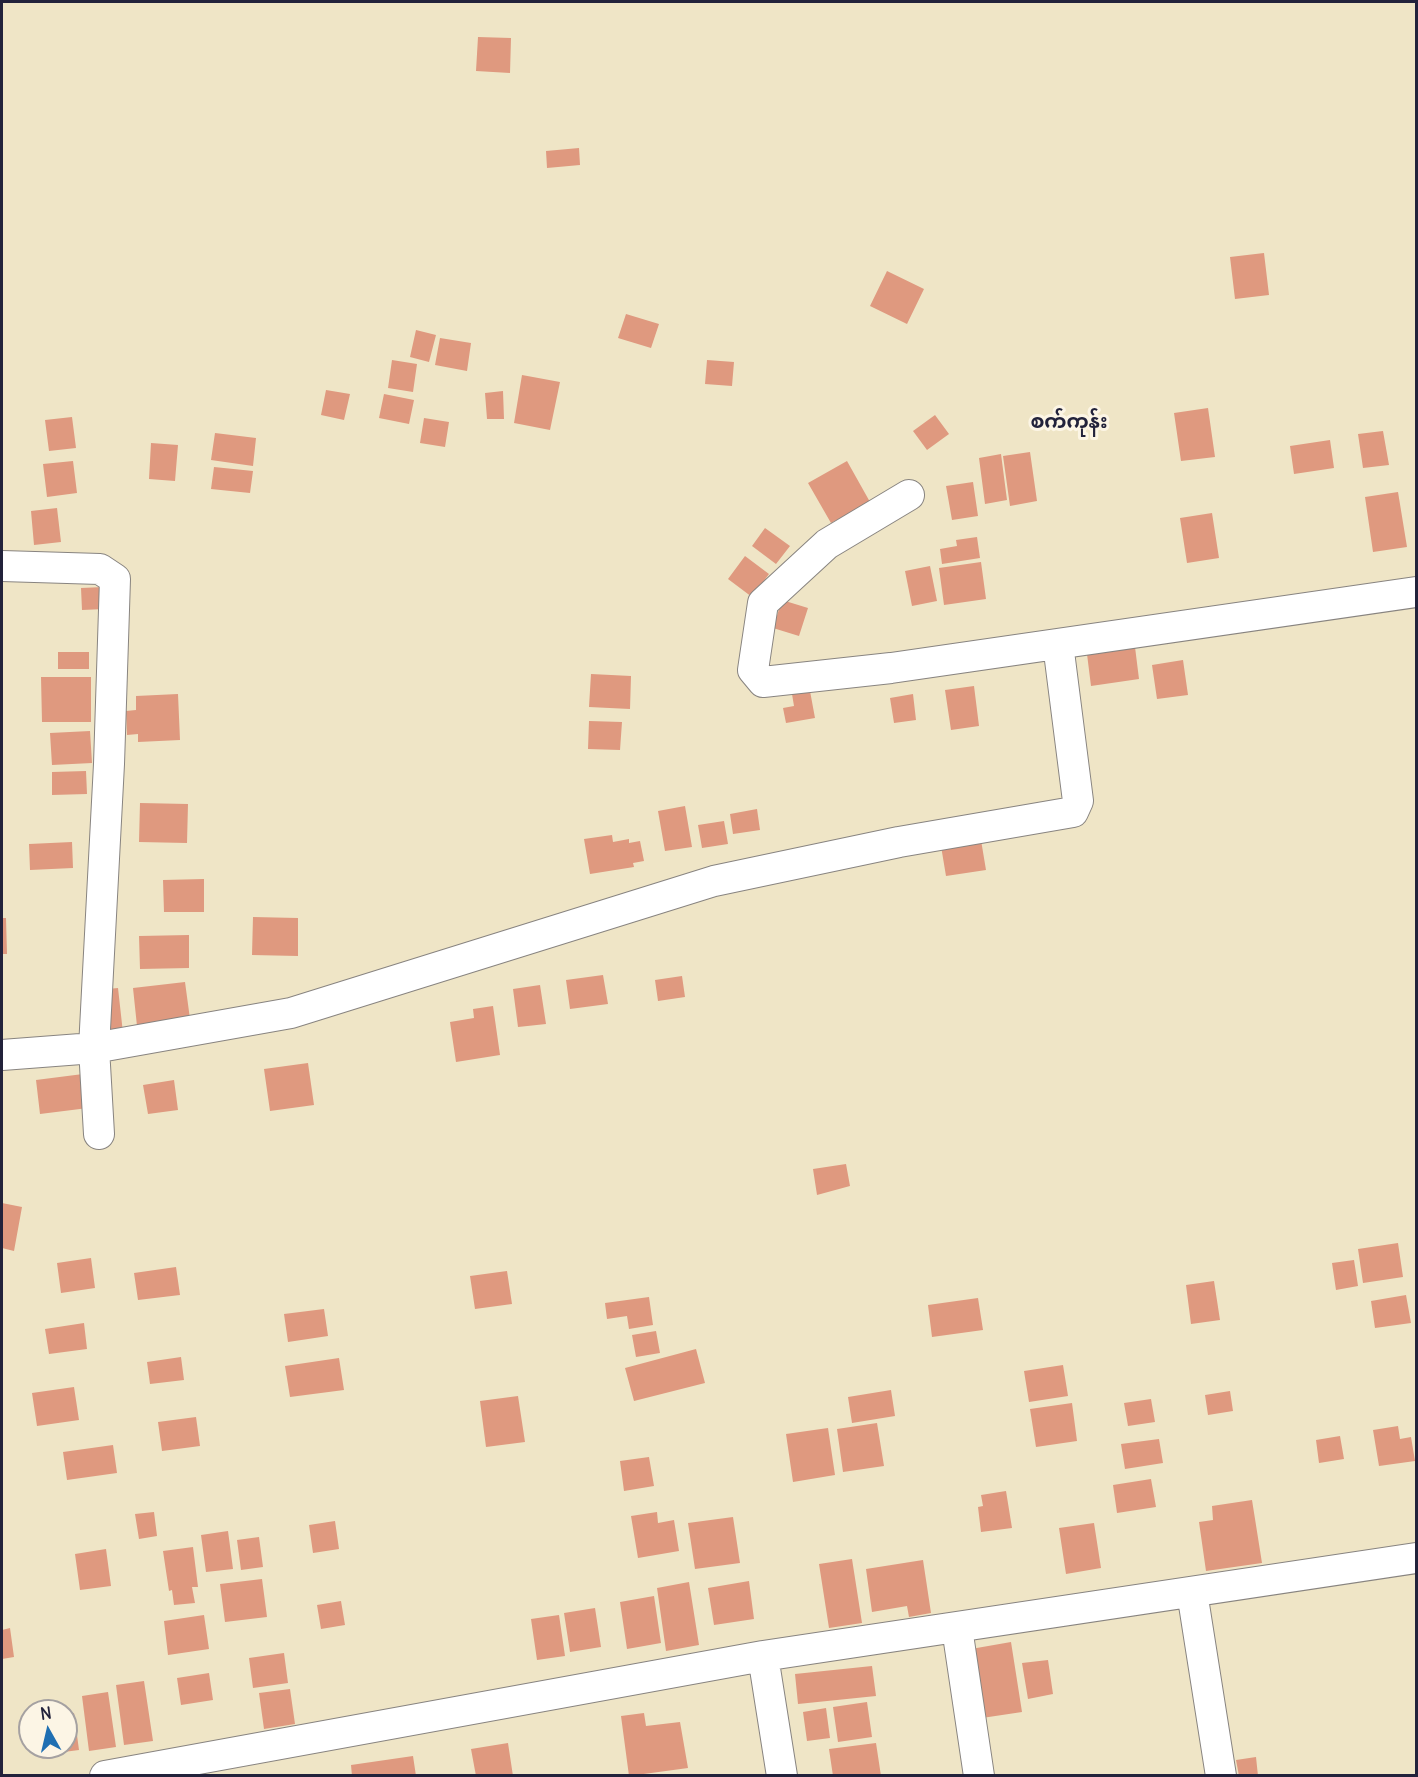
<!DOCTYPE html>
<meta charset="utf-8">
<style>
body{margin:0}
#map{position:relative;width:1418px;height:1777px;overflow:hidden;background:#efe5c6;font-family:Delius,sans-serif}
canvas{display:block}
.frame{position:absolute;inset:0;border:3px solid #22223b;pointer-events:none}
.north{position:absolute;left:18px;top:1699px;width:60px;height:60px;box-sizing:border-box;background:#fcf5e5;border:2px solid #a5a1a1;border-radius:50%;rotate:352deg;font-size:16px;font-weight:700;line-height:24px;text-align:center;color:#22223b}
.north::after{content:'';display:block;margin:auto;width:21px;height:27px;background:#1f6fb2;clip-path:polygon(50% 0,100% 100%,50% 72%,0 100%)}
</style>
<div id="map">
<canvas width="1418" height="1777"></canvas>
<div class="frame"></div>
<div class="north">N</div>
</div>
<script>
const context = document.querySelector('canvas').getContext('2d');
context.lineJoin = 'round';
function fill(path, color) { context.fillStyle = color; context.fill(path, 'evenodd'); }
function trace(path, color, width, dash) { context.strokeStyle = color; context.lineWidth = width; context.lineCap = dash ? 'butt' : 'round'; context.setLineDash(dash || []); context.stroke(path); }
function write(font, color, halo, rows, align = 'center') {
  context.font = font + ' Delius,"Noto Sans Myanmar",sans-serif'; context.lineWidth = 6; context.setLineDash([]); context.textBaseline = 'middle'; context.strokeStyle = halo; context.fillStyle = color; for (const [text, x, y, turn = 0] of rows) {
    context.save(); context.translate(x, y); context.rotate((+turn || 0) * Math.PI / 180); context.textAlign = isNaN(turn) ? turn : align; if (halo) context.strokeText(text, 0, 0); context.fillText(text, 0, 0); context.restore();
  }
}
fill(new Path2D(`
 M478 37 511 38 510 73 476 71Z
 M579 148 580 165 547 168 546 151Z
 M1264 253 1269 295 1235 299 1230 257Z
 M887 271 924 289 907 324 870 306Z
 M626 314 659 324 651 348 618 338Z
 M416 330 436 335 429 362 410 357Z
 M440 338 471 343 467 371 435 365Z
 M392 360 417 364 413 392 388 388Z
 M707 360 734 362 732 386 705 384Z
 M522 375 560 382 550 430 514 423Z
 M326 390 350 394 344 420 321 415Z
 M503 391 504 419H487L485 393Z
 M384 394 414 400 409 424 379 418Z
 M1208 408 1215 457 1181 461 1174 413Z
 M935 415 949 434 927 450 913 431Z
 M72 417 76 448 49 451 45 420Z
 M424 418 449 422 445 447 420 443Z
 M1383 431 1389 465 1363 468 1358 434Z
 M215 433 256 438 253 466 211 460Z
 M1330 440 1334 468 1294 474 1290 446Z
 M151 443 178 445 175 481 149 479Z
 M1030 452 1037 501 1010 506 1003 456Z
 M1001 454 1007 500 985 504 979 458Z
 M73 461 77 493 47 497 43 464Z
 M847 461 870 502 831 523 808 483Z
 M214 467 253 471 250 493 211 489Z
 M973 482 978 516 952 520 946 486Z
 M1398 492 1407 547 1373 552 1365 497Z
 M57 508 61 542 34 545 31 511Z
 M1212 513 1219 558 1187 563 1180 518Z
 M765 528 790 546 776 564 752 546Z
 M977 537 980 558 942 564 940 549 957 546 956 540Z
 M745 556 769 574 752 597 728 579Z
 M981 562 986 599 944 605 939 568Z
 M930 566 937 601 912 606 905 571Z
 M104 587 105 609 82 610 81 588Z
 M782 600 808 608 799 636 773 628Z
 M1135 647 1139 679 1091 686 1087 654Z
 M58 652H89V669H58Z
 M1183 660 1188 695 1157 699 1152 665Z
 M591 674 631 676 630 709 589 707Z
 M41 677H91V722H42Z
 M974 686 979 726 951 730 945 690Z
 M810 691 815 718 786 723 783 708 794 706 792 694Z
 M178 694 180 740 138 742V734L127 735 126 711 136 710V696Z
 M913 694 916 720 894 723 890 698Z
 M589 721 622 722 620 750 588 749Z
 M90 731 92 763 52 765 50 733Z
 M86 771 87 794 52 795V772Z
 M140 803 188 804 187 843 139 842Z
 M685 806 692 847 665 851 658 811Z
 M757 809 760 830 733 834 730 814Z
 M724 821 728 844 702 848 698 825Z
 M612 835 613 842 629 839V843L640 841 644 861 633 863 634 867 590 874 584 839Z
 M981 840 986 870 946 876 941 846Z
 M72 842 73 868 30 870 29 844Z
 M204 879V912H164L163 880Z
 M253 917 298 918V956L252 955Z
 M2 918H6L7 954H2Z
 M189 935V968L140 969 139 936Z
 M603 975 608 1004 570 1009 566 980Z
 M682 976 685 997 658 1001 655 980Z
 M185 982 190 1019 137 1026 133 988Z
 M540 985 546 1024 518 1027 513 989Z
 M118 988 123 1033 102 1036 97 990Z
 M493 1006 500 1055 456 1062 450 1022 474 1018 473 1009Z
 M308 1063 314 1105 270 1111 264 1069Z
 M83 1074 88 1108 40 1114 36 1080Z
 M174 1080 178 1110 148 1114 143 1085Z
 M846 1164 850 1186 817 1195 813 1169Z
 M2 1203 22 1207 14 1251 2 1248Z
 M1398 1243 1403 1277 1363 1283 1358 1249Z
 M91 1258 95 1288 61 1293 57 1263Z
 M1354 1260 1358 1286 1336 1290 1332 1263Z
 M176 1267 180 1295 138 1300 134 1273Z
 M507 1271 512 1304 475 1309 470 1276Z
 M1214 1281 1220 1320 1191 1324 1186 1285Z
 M1406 1295 1411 1323 1375 1328 1371 1301Z
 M649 1297 653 1325 629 1329 627 1316 607 1319 605 1303Z
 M978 1298 983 1330 932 1337 928 1305Z
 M324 1309 328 1336 288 1342 284 1314Z
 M84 1323 87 1349 49 1354 45 1329Z
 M656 1331 660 1353 636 1357 632 1335Z
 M696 1349 705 1383 634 1401 625 1368Z
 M181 1357 184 1380 150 1384 147 1362Z
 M339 1358 344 1390 290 1397 285 1366Z
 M1063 1365 1068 1396 1029 1402 1024 1371Z
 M74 1387 79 1420 37 1426 32 1393Z
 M891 1390 895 1416 852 1423 848 1397Z
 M1230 1391 1233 1411 1208 1415 1205 1395Z
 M518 1396 525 1442 486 1447 480 1401Z
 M1151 1399 1155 1422 1128 1426 1124 1403Z
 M1072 1403 1077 1441 1036 1447 1030 1409Z
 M196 1417 200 1446 162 1451 158 1422Z
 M877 1423 884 1466 843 1472 837 1429Z
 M1398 1426 1400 1439 1411 1437 1415 1461 1379 1466 1373 1430Z
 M828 1428 835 1475 793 1482 786 1434Z
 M1340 1436 1344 1459 1319 1463 1316 1440Z
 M1159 1439 1163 1463 1125 1469 1121 1444Z
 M113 1445 117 1473 67 1480 63 1452Z
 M649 1457 654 1486 624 1491 620 1461Z
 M1151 1479 1156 1507 1117 1513 1113 1485Z
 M1006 1491 1012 1528 981 1532 978 1507 983 1506 981 1495Z
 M1252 1500 1262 1563 1206 1571 1199 1522 1213 1520 1212 1506Z
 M154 1512 157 1536 139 1539 135 1514Z
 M657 1512 658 1523 674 1520 679 1551 638 1558 631 1516Z
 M733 1517 740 1563 695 1569 688 1523Z
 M335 1521 339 1549 313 1553 309 1525Z
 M1094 1523 1101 1568 1066 1574 1059 1528Z
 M228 1531 233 1569 206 1572 201 1535Z
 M259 1537 263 1567 241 1570 237 1540Z
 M193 1547 198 1587H192L195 1603 174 1605 172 1590 169 1591 163 1551Z
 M106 1549 111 1586 80 1590 75 1554Z
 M852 1559 862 1623 829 1628 819 1564Z
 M923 1560 931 1613 909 1617 907 1606 872 1612 866 1569Z
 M262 1579 267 1617 225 1622 220 1584Z
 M749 1581 754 1619 714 1625 708 1588Z
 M689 1582 699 1645 666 1651 657 1588Z
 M654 1596 661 1643 627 1649 620 1602Z
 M341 1601 345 1625 321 1629 317 1605Z
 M595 1608 601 1647 570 1652 564 1613Z
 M204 1615 209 1649 168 1655 164 1621Z
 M559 1615 565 1656 537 1660 531 1619Z
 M10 1628 14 1657 2 1659V1630Z
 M1011 1642 1022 1712 982 1718 971 1649Z
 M284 1653 288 1683 253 1688 249 1658Z
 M1048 1660 1053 1694 1028 1699 1022 1663Z
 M872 1666 876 1696 798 1704 795 1674Z
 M209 1673 213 1700 181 1705 177 1678Z
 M144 1681 153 1741 124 1745 116 1685Z
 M290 1689 295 1724 264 1729 259 1693Z
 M108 1692 116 1747 89 1751 82 1696Z
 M867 1702 872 1737 838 1742 833 1707Z
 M826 1708 830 1738 807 1741 803 1712Z
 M74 1713 79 1750 56 1753 55 1747H66V1714Z
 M644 1713 646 1726 680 1722 688 1768 629 1776 621 1716Z
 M508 1743 513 1776H476L471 1749Z
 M876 1743 881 1776H833L829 1749Z
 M413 1756 416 1776H352L351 1765Z
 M1256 1757 1258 1776H1239L1236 1760Z`), '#df997f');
const minor = new Path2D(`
 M909 495 827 544 763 603 753 670 763 682 891 668 1416 592
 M2 566 100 569 115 579 109 764 94 1048 99 1134
 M2 1055 94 1048 291 1013 714 881 899 842 1073 812 1078 801 1058 644
 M1192 1592 1221 1776
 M957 1628 979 1776
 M763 1656 782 1776
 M105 1776 763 1656 1416 1558`);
trace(minor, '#888480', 32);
trace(minor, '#fff', 30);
write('bold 20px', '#22223b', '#fcf5e5', [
 ["စက်ကုန်း",1069,422]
]);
</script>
